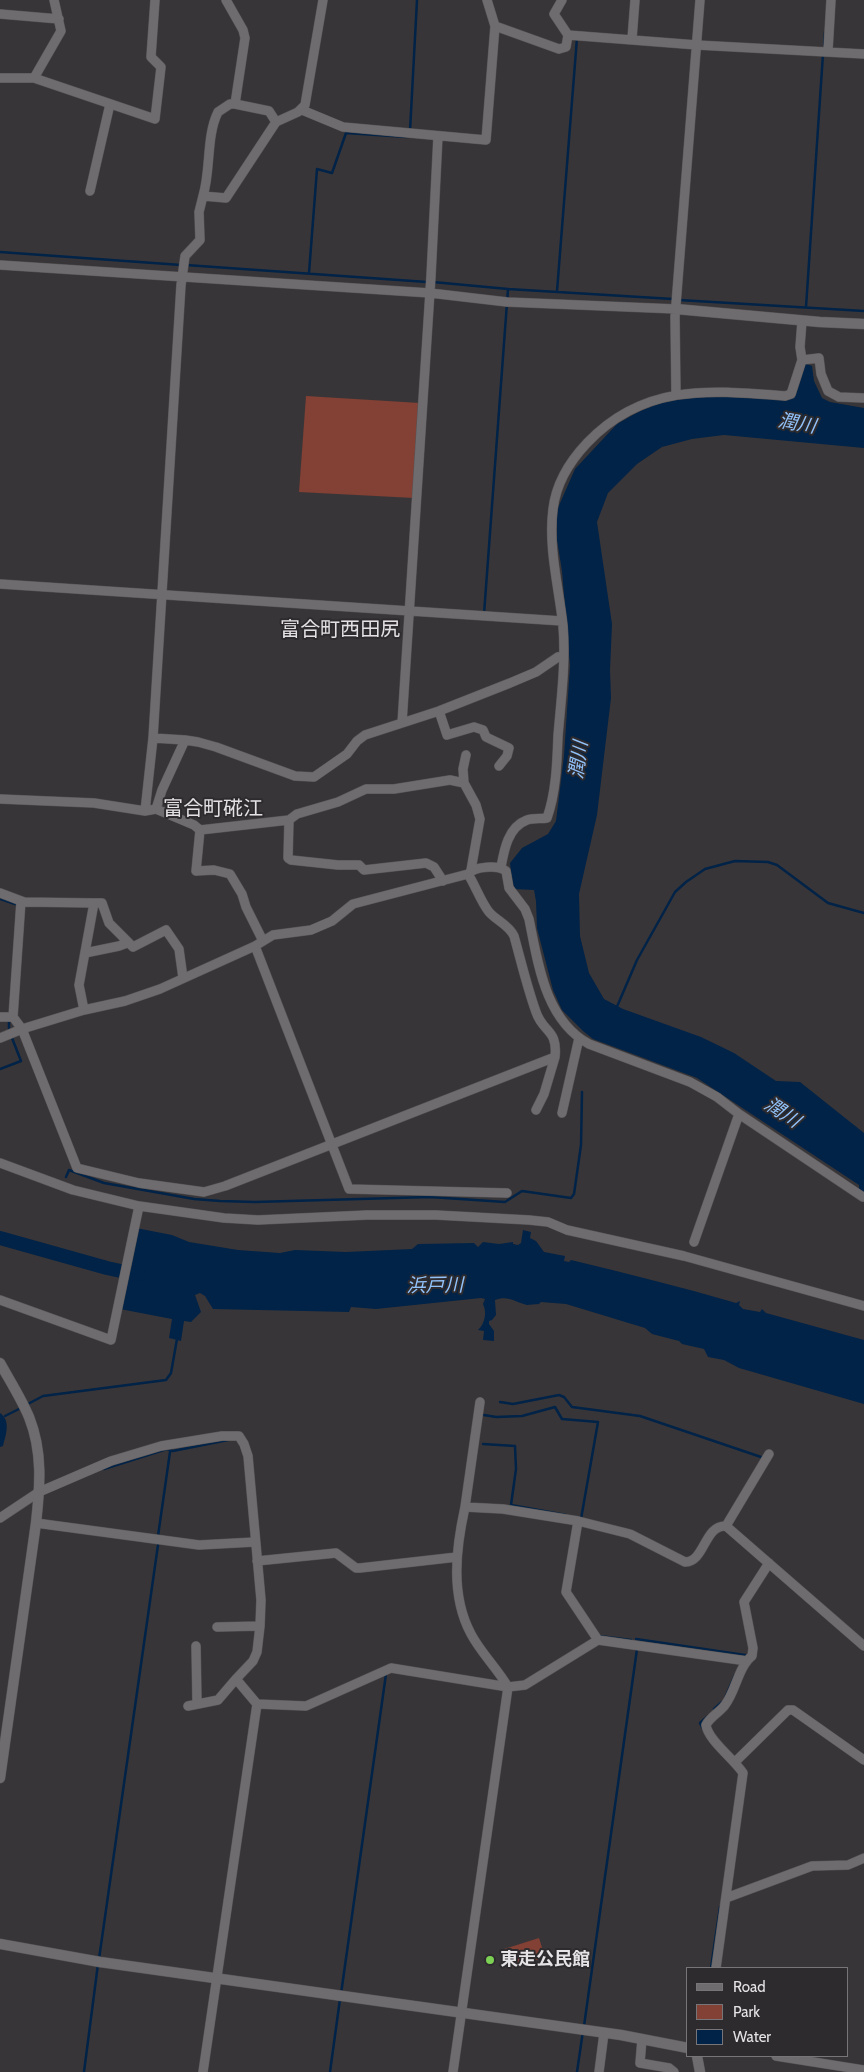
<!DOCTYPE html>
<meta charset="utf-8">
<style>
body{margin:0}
#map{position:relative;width:864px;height:2072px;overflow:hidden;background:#383538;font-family:Cabin,sans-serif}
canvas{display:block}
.legend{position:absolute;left:686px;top:1967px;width:162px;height:90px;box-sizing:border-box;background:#2e2b2e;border:1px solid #777577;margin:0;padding:6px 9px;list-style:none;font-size:15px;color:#e5e3e5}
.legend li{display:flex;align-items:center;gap:10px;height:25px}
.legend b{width:25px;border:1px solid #777577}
</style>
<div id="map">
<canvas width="864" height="2072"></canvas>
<ul class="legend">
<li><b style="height:6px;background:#6f6c6f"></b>Road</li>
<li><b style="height:14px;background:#834034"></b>Park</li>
<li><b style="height:14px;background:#002347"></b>Water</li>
</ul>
</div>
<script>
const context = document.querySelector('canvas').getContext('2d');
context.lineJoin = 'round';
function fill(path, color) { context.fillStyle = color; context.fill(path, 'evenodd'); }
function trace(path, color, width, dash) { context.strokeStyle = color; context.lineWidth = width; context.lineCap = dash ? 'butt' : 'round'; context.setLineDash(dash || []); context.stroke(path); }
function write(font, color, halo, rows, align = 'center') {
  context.font = font + ' Cabin,"Noto Sans JP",sans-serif'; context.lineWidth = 4; context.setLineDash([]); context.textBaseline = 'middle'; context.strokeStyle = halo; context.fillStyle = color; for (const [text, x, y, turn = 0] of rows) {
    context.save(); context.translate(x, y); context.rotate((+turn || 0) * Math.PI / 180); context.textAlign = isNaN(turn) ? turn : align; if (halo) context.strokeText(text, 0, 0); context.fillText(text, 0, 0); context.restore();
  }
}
fill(new Path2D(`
 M306 396 420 403 414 498 299 492Z
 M539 1938 545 1957 507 1969 501 1950Z`), '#834034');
fill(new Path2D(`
 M804 363 812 366 814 381 822 398 830 402 864 408V448L724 435 692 439 662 447 637 464 608 493 597 522 612 624 610 670 611 698 597 815 579 894 580 936 589 973 604 999 623 1009 701 1037 734 1053 776 1081 800 1082 864 1133V1193L859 1189V1185L697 1078 593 1039 583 1031 562 1010 553 990 537 928 536 901 534 890 513 889 510 863 522 848 548 834 556 821 564 756 570 666 562 571 557 540V510L575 469 617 424 638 412 662 402 687 396H727L786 399Z
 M136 1228 172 1235 189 1242 238 1250 280 1253 295 1250 346 1252 412 1249 418 1244 474 1243 478 1247 483 1242 499 1244 513 1242V1244L518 1245 521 1243 523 1230 531 1232 530 1238 536 1241 544 1252 565 1256 564 1261 569 1262 571 1260C626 1273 681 1287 736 1303L740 1301 739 1305 743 1309 760 1312 762 1309 766 1313 864 1340V1404L739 1368 724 1360 708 1357 704 1349 682 1344 679 1341 652 1334 645 1328 566 1304 541 1302 539 1304C535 1304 530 1305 527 1305 515 1302 508 1295 495 1300L496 1315 492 1320 489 1321V1324L494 1331V1341L483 1340 484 1331 478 1330C485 1324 487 1312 483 1304L485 1299 481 1298 376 1309 351 1307 349 1312 213 1309 205 1296 200 1293 195 1295 201 1312 191 1322 184 1321 181 1341 169 1338 172 1319 120 1309Z
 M0 1413C11 1421 6 1434 3 1446L0 1447Z`), '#002347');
trace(new Path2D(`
 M824 49 825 32
 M410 131 417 0
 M0 252 181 265
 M186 265 427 282
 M309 273 317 169 332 173 346 133 407 137
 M433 282 508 289
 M557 291 577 38
 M679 300 864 311
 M806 307 823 54
 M484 614 508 289 673 299
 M0 899 18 905
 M616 1009 637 960 675 892 686 882 705 869 735 861 768 862 777 865 828 903 864 913
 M9 1029V1018
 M0 1069 21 1061 12 1038
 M66 1177 69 1170 104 1183 194 1199 220 1201 255 1202 430 1197 505 1202 522 1191 571 1198 574 1194 581 1145 582 1092
 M500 1402 513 1404 559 1395 564 1397 572 1407 640 1416 764 1458
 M26 1405 43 1396 166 1380 171 1373 177 1339
 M484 1415 496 1417 522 1416 555 1407 562 1419 598 1422 581 1519
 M5 1416 21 1408
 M483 1444 515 1446 516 1469 511 1505 566 1515
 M104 1469 167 1449 173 1451 228 1440
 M158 1536 170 1452
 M599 1636 631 1640
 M636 1639 745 1655
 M725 1698 735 1675
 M714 1709 722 1702
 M705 1733 700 1723 708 1716
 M99 1959 158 1545
 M711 1968 720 1907
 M341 1994 386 1674
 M584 2026 637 1649
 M84 2072 98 1964
 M330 2072 340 1999
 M577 2072 583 2031`), '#002347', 2.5);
trace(new Path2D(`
 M0 1238 107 1268 139 1275`), '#002347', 14);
const minor = new Path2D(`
 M226 0 243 30 245 38 235 104
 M562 0 554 14 568 35
 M0 14 59 19
 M495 26 559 49 566 47 568 35 697 45 864 54
 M632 39 635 0
 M828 51 831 0
 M0 78H34L155 119 161 67 151 57 155 0
 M34 78 61 31 54 0
 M302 110 343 127 486 140 495 26 487 0
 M90 191 110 104
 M203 196C211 170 206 136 218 112L230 104H235L269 111 276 122
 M0 265 430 293 507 302 676 309
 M802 360 819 358 821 374 828 391 839 397 864 398
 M676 395 675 317 700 0
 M0 584 562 621
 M439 711 447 735 474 727 483 730 486 737 509 748 507 756 499 766
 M402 723 431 276 438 136
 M153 738 185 740
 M466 755 463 769 464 783 476 805 480 819 471 870
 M0 799 94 803 145 811 156 809 194 825 200 830 196 871 214 870 230 874 242 894 246 907 263 941
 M156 809 162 790 185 740 198 742 216 747 295 776 314 777 347 754 357 741 365 735 439 711 510 683 536 672 558 657 563 656
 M145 811 153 738 181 285 185 256 200 240 199 212 203 196 226 198 276 122 298 112 305 105 323 0
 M289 820 297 814 338 802 366 789H394L450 780 464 783
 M200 830 289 820 288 858 291 860 338 865H359L364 870 426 863 434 867 443 881
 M501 867C504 850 508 827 527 820 533 818 541 819 547 818 556 793 557 763 558 736 561 700 566 662 563 626 559 588 548 548 553 509 556 484 570 461 587 443 644 383 710 390 785 396L791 394 802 360 800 347 802 321
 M0 893 24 902 94 903 79 985 84 1010
 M94 903H102L109 923 133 947 166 930 179 949 183 978
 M255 946 349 1189 507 1193
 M85 953 119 946 127 943
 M0 1017H13L22 1029 77 1168 139 1183 204 1192 225 1186 555 1057C558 1029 543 1033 536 1012 527 987 521 961 514 936 509 925 497 921 489 912 481 902 475 885 468 874
 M13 1017 21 901
 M0 1038 22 1029 84 1010 125 1001 160 989 255 946 273 935 311 930 332 921 353 904 468 874C475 866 498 865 506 871L509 888 525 909 529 919C538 963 545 1020 589 1044L690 1082 717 1097 739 1114 694 1242
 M536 1110 544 1094 555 1057
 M562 1113 579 1038
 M739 1114 863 1197
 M0 1163 73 1190 139 1206 224 1218 258 1220 367 1215H436L529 1220 548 1222 567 1230 684 1256 864 1306
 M0 1300 111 1340 139 1206
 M465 1507 480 1402
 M0 1518 39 1492 111 1461 161 1446 222 1436H239L244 1444 248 1456 261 1600 260 1626 257 1652 253 1661 236 1679 257 1704 306 1706 391 1668 508 1687 525 1685 598 1640 747 1661
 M578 1521 566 1592 598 1640
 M36 1523 199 1545 255 1542
 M726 1526 769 1454
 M257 1561 336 1553 356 1568H360L457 1557
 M217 1627 260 1626
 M196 1646 197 1703
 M188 1706 218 1700 236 1679
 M735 1762 788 1710H793L864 1760
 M726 1898 812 1866 848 1865 864 1858
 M716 1968 743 1773C734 1759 708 1740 706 1725 710 1717 720 1712 725 1705 736 1691 738 1667 752 1656L753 1648 744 1602 769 1563
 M642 2039 640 2063 669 2068 674 2072
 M776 2056 864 2070
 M203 2072 257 1704
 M453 2072 508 1687C497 1668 481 1653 471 1634 450 1595 456 1548 465 1507L503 1509 578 1521 630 1534 685 1562C705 1562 704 1525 726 1526L864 1646
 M599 2072 604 2033`);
const tertiary = new Path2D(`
 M676 309 820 322 864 324
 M0 1363C10 1381 21 1398 29 1417 43 1452 40 1487 36 1523L0 1778
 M0 1944 100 1962 621 2035 688 2048
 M697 2056 700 2072`);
trace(minor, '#565456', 10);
trace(tertiary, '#565456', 11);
trace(minor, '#6f6c6f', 9);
trace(tertiary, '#6f6c6f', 10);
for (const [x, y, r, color] of [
 [490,1960,5,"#7cd155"]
]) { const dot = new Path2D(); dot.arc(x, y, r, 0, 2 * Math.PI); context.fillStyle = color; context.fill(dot); trace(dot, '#2e2b2e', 2); }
write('bold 18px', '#e5e3e5', '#2e2b2e', [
 ["東走公民館",500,1960]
], 'left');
write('italic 19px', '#91c2fa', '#2e2b2e', [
 ["潤川",797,424,10],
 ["潤川",579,760,-82],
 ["潤川",782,1113,33],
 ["浜戸川",435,1286,-1]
]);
write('20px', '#e4e1e5', '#2e2b2e', [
 ["富合町西田尻",340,630],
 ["富合町硴江",213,809]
]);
</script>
